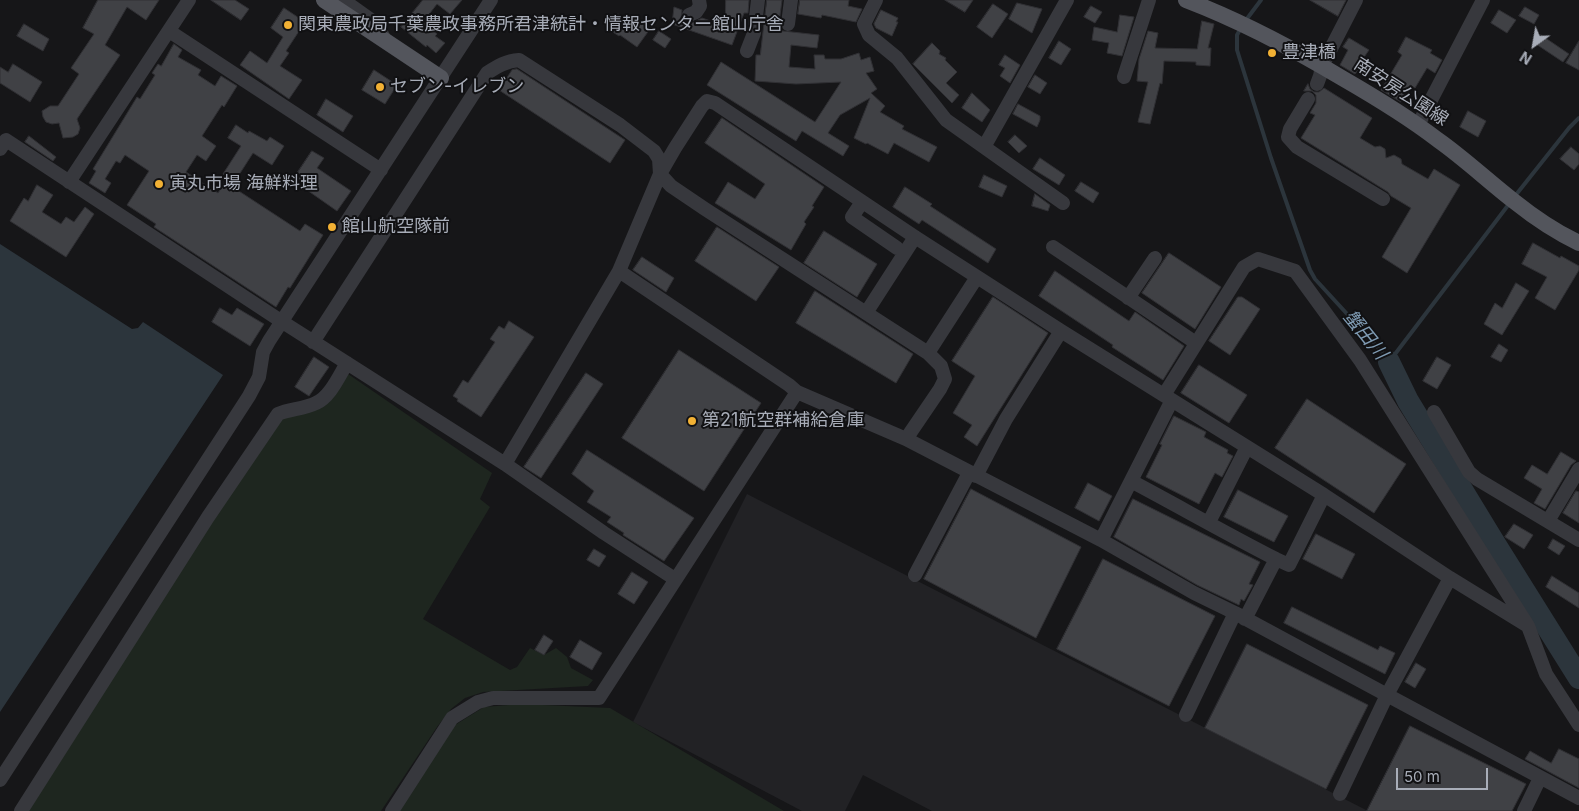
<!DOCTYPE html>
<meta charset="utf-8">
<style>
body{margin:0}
#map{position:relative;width:1579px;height:811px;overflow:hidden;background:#161618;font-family:Inter,sans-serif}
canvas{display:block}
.north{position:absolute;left:1509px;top:20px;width:50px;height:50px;-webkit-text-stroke:4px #111113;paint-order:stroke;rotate:212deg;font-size:14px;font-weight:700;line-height:20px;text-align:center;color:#a8adb8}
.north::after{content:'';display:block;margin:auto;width:18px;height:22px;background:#a8adb8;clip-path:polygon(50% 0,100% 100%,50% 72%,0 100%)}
.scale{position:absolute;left:1396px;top:768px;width:92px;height:22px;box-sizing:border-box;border:2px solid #a8adb8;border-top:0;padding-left:6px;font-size:15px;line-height:18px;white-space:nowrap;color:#a8adb8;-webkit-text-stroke:4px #111113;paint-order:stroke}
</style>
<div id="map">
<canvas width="1579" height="811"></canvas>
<div class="north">N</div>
<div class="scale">50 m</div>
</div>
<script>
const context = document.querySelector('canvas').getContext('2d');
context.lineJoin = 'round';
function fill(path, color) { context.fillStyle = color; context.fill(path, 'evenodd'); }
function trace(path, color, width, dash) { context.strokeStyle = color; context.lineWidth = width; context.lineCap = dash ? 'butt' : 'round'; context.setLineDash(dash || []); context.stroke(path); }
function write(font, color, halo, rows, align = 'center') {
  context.font = font + ' Inter,"Noto Sans JP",sans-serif'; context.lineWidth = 4; context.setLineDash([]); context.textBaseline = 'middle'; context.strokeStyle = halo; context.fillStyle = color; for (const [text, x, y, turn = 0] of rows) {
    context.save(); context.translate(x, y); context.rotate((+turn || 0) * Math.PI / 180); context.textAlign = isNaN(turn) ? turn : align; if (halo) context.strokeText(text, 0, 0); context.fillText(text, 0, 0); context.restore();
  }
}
fill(new Path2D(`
 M747 494 1368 811H932L863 775 845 811H802L633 722Z`), '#222225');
fill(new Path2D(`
 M348 374 492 473 480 499 490 507 423 619 510 670 517 667 530 648 544 655 556 648 567 657 571 668 593 680 588 686 483 692 465 698 451 709 437 727 381 811H27L272 424 334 392Z
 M521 704 610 708 784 811H399L455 725 484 707Z`), '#1e261f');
fill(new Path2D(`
 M0 244 132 329 138 328 143 322 223 375 0 712Z`), '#2c353c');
trace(new Path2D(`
 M1246 20 1261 0
 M1241 28 1237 35V50L1271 158 1310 270 1315 279 1382 352 1389 362 1509 204
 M1515 196 1569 128 1579 118`), '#2c353c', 4);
trace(new Path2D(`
 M1389 362 1408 401 1492 539 1579 678`), '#2c353c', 22);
const building = new Path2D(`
 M98 0H159L146 20 127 7 105 45 120 55 77 119 80 128 78 134 73 137 63 138 59 123 52 124 46 122 43 117 42 111 50 106H58L79 74 71 68 94 34 83 28Z
 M211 0H235L249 9 241 20Z
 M423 0H462L450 14 437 4 423 22 437 34 435 36 445 43 436 53 427 45 426 47 401 27Z
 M726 0H749L748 13H744L732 45 672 24 674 7 682 10 681 18 683 22 687 24 692 23 702 18 725 26Z
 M767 0H782L779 23 780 28 783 31 819 35 817 48 791 45 789 67 815 69 814 55H824L825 59H841L859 53 861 60 870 57 874 71 866 73 877 89 871 93 885 106 880 112 904 126 902 129 937 147 929 162 894 143 888 154 867 143 866 144 854 138 870 98 840 115 828 133 849 146 843 156 802 131 796 141 707 85 721 62 815 122 841 82 796 84 755 81 756 55H760Z
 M800 0H849L848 6 862 9 856 22 822 15 821 18 798 14Z
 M945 0H973L965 12Z
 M1310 0H1346L1338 16Z
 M1017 3 1042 9 1032 33 1009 19Z
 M993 4 1008 14 992 38 977 27Z
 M1091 6 1102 12 1095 23 1084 17Z
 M1525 7 1539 15 1534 24 1519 16Z
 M284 8 305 22 286 51 289 53 280 66 302 80 289 99 240 65 250 51 267 63 283 37 271 28Z
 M881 10 898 18 896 22H898L892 36 876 28 874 24Z
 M1499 10 1516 20 1507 33 1491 23Z
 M618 14 635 25 638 21 650 29 637 47 620 35 619 36 608 29Z
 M1120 15 1134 17 1122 56 1107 53 1109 43 1092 40 1094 27 1117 32Z
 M1202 21 1214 24 1208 48H1211L1210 66 1196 65V62L1164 61 1162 84 1160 83 1150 124 1138 122 1148 82 1137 81 1139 59 1148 31 1158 33 1155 48 1197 49Z
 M24 24 49 39 43 51 17 36Z
 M659 31 671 39 665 48 653 40Z
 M1541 35 1569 54 1563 62 1536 44Z
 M1406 37 1432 50 1430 53 1442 60 1435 73 1427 68 1415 88 1410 85 1401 102 1381 90 1402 55 1398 52Z
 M1349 38 1369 50 1360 63 1362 64 1355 74 1340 65 1348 50 1343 47Z
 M1059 41 1071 49 1061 65 1049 58Z
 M1579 41V70L1566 63Z
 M932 43 940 51 939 54 946 58 945 60 957 72 946 83 959 95 952 103 913 64Z
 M174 44 182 50 178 57 201 70 198 75 215 86 221 76 237 86 224 107 222 105 202 136 216 146 206 161 197 155 186 172 218 193 225 182 300 231 305 224 323 235 290 288 288 287 276 307 154 227 156 224 127 205 149 171 125 155 120 163 116 161 105 179 111 183 105 193 89 183 96 171 93 169 137 97 140 99 155 75 152 73 158 64 161 66Z
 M1005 55 1020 65 1010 83 1000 76 1005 68 999 65Z
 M13 64 42 82 30 102 0 83V67L8 72Z
 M517 69 625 140 610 163 499 90 512 70Z
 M374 70 397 85 385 104 362 90Z
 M1035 75 1047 83 1040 94 1028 87Z
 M1308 84 1310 89 1314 92H1319L1324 88 1372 118 1360 138 1375 147 1380 146 1385 149 1386 158 1394 155 1401 159 1402 164 1428 179 1434 169 1460 185 1407 273 1382 257 1411 208 1391 196 1388 192 1301 138 1315 115 1310 113 1316 103V95L1312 91H1304Z
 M972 93 990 110 982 122 962 108Z
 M326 99 353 116 343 132 317 115Z
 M1018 104 1040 116V120L1037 127 1013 114Z
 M1468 111 1486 121 1478 137 1460 127Z
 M722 118 824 187 812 206 814 207 804 222 806 224 791 250 715 203 728 182 755 199 765 184 705 143Z
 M236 125 248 133 249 131 267 141 270 137 284 146 272 165 253 153 235 181 223 174 241 146 228 138Z
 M1015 135 1027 146 1019 153 1008 142Z
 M29 136 56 157 53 161 25 142Z
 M1571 147 1579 154V164L1574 170 1560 159Z
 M312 151 324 158 317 168 351 191 337 211 307 190 309 187 294 178Z
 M1040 158 1065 175 1059 185 1033 169Z
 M984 175 1007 186 1002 197 979 187Z
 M1081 182 1099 193 1093 203 1075 191Z
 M37 185 53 195 42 212 61 224 66 217 74 222 85 207 94 214 66 257 10 221 24 198 28 201Z
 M905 187 932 204 930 206 996 249 988 263 922 220 919 224 893 207Z
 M1035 194 1050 205 1048 211 1032 206Z
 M717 227 779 267 756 301 695 261Z
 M824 231 877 264 857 297 804 263Z
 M1533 243 1560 258 1561 256 1579 266V270L1555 310 1535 298 1547 277 1522 264Z
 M1169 253 1221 287 1195 329 1142 293Z
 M642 257 674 278 666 292 633 270Z
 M1055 271 1129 321 1135 312 1184 346 1163 380 1112 347 1113 345 1039 296Z
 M1516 283 1529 291 1502 335 1484 324 1495 303 1502 308Z
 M815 291 913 354 896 383 796 323Z
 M993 297 1048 333 977 446 964 437 972 425 953 413 975 376 952 361Z
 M1238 297H1242L1260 309 1230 355 1209 341Z
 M220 308 232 315 237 308 264 324 250 346 212 322Z
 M509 321 534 337 481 417 457 401 458 399 453 396 463 380 468 383 495 342 490 339 499 326 504 329Z
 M1499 344 1508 350 1501 362 1491 357Z
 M679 350 761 403 704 491 622 438Z
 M314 357 329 367 309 396 295 387Z
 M1437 357 1451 365 1437 389 1423 381Z
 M1199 365 1247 395 1229 423 1181 393Z
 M586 373 603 384 541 478 524 467Z
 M1307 399 1406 464 1374 513 1275 448Z
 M1174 416 1206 432 1204 437 1228 450 1227 453 1233 456 1222 477 1215 473 1199 504 1146 477 1162 445 1160 444Z
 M587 450 694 518 664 561 623 535 624 533 607 522 611 517 587 502 594 491 572 474Z
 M1561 452 1576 461 1571 465 1545 509 1534 503 1542 489 1524 478 1532 465 1547 474Z
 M1088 483 1112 496 1099 521 1075 508Z
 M971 489 1081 547 1036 638 924 579Z
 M1238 490 1288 516 1274 542 1224 517Z
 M1576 491 1579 492V523L1563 513Z
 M1133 499 1260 562 1249 584 1253 585 1244 601 1241 599 1239 605 1197 585 1114 537Z
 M1514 524 1533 535 1524 549 1505 537Z
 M1316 534 1355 554 1342 579 1303 559Z
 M1553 539 1565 546 1559 555 1548 548Z
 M594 549 606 556 599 567 587 560Z
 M1103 559 1215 616 1169 706 1057 649Z
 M632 572 648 582 634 604 618 594Z
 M1552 576 1579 593V608L1546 587Z
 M1292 607 1378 650 1380 646 1395 653 1385 674 1284 623Z
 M544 635 553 641 544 655 535 650Z
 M580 640 602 653 592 670 570 657Z
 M1247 644 1368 705 1326 789 1205 728Z
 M1416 663 1426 669 1415 688 1405 682Z
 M1410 726 1526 784 1512 811H1367Z
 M1559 749 1579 759V788L1525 759 1530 751 1551 763Z`);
fill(building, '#404145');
trace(building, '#303034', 1);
trace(new Path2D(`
 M343 0 371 20 383 36
 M876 0 864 24 869 35 897 58 946 120 1063 203
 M689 15 696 12 700 6 699 0
 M788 24 791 0
 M169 31 381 170
 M747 51 754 33 758 0
 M1124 77 1149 0
 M1317 84 1320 76 1322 66 1356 0
 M1308 99 1290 129 1288 137 1297 147 1383 199
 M1418 125 1483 0
 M984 147 1067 0
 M0 149 6 140 281 321 505 464 604 533 675 579
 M69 182 189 0
 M862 202 852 217 897 248
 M1053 247 1196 343
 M619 271 789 385 797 392 906 439 1101 540 1194 593 1235 613 1387 695 1450 578
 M1128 298 1155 258
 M866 313 915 237
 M313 342 487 73C498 66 506 61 519 60L620 125 654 151 659 159 660 174 671 186 705 209 928 353 941 366 945 379 940 389 906 439
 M928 353 977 277
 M1164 395 1244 267 1258 259 1295 271 1330 319 1360 360 1528 626 1546 674 1579 725
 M1434 412 1469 472 1477 479 1579 540
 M505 464 619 271 660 174 675 148 702 106 707 101 715 103 915 237 1061 331 1324 495 1450 578 1528 626
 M976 476 1006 419 1061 331
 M1131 481C1180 507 1227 534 1276 559L1245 619
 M1548 521 1579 469
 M1209 522 1247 447
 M1101 540 1172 400
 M1276 559 1289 565 1324 495
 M915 575 969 473
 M1186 715 1235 613
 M0 780 249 396 259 377 263 352 269 341 491 0
 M1340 794 1387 695 1579 798
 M21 811 208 517 278 414C290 409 304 409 316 403 330 397 339 376 347 363
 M392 811 452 718 478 702 493 698H599L797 392
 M1524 811 1540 778`), '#37383d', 14);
trace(new Path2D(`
 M324 0 441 78
 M1186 0C1241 21 1292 48 1342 78 1375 97 1408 117 1438 140 1465 159 1489 182 1515 202 1535 218 1556 232 1579 243`), '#53555c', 16);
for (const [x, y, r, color] of [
 [288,25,5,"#f2b134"],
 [1272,53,5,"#f2b134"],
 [380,87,5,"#f2b134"],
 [159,184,5,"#f2b134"],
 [332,227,5,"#f2b134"],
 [692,421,5,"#f2b134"]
]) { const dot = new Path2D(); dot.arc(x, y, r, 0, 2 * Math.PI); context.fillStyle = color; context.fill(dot); trace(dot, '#111113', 2); }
write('18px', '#a8adb8', '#111113', [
 ["関東農政局千葉農政事務所君津統計・情報センター館山庁舎",298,25],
 ["豊津橋",1282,53],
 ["セブン-イレブン",390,87],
 ["寅丸市場 海鮮料理",169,184],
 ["館山航空隊前",342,227],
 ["第21航空群補給倉庫",702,421]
], 'left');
write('18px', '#a8adb8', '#111113', [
 ["南安房公園線",1401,92,33]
]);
write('italic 19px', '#7f9bb3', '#111113', [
 ["蟹田川",1365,335,51]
]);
</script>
